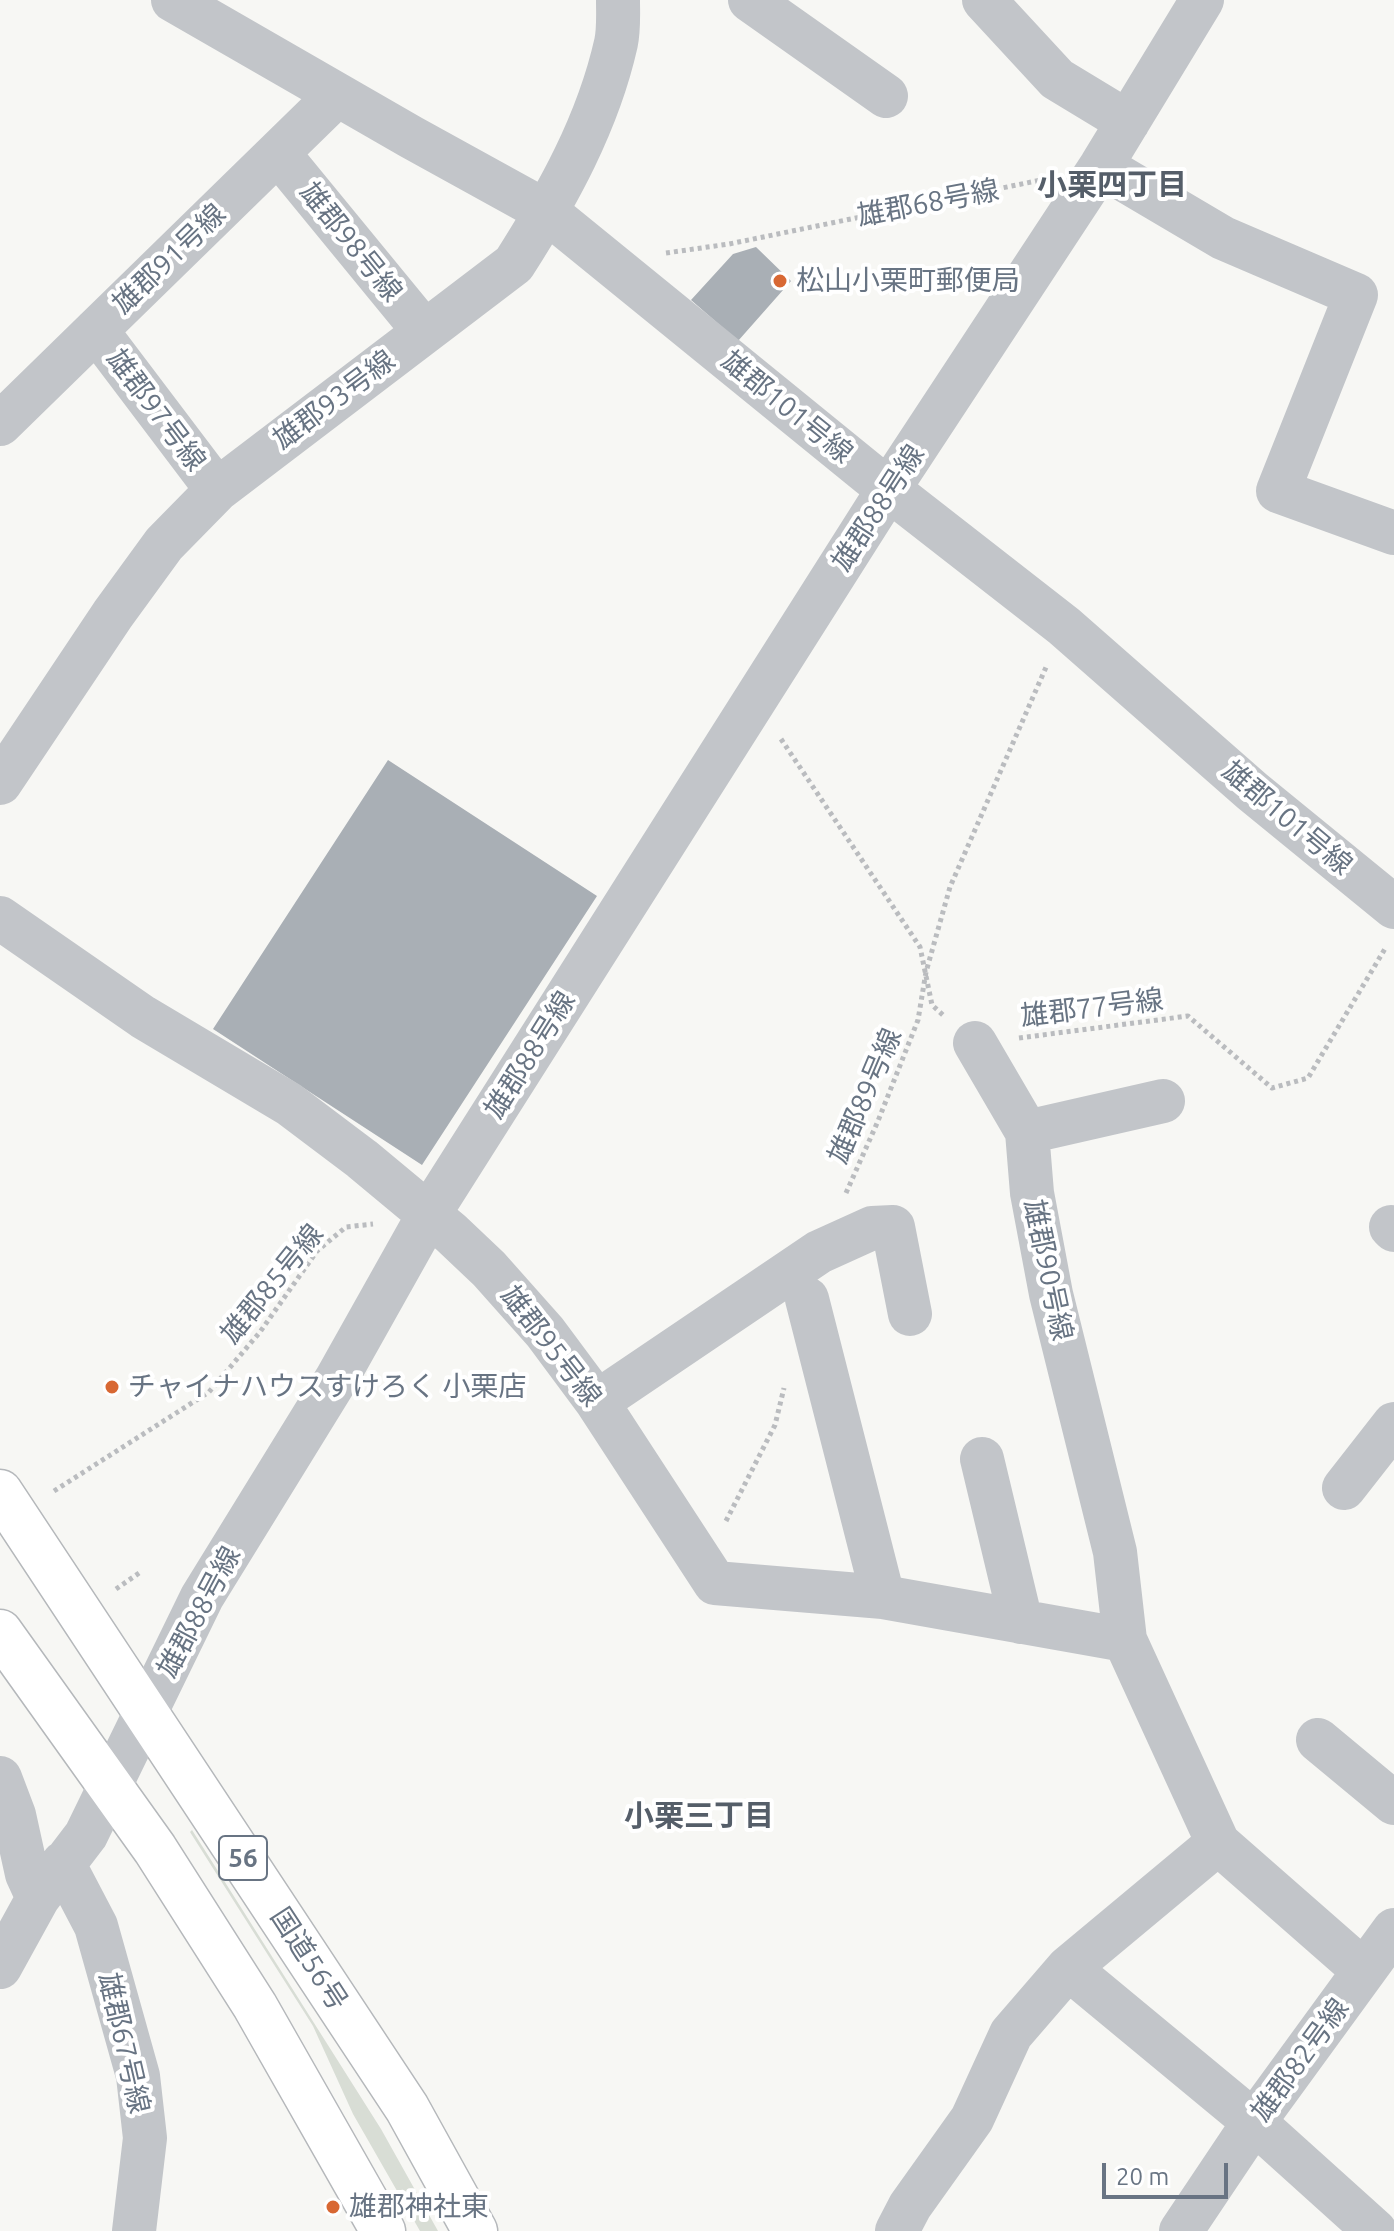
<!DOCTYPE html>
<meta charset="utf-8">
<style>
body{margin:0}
#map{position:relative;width:1394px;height:2231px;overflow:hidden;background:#f7f7f4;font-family:Ubuntu,sans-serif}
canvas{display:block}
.scale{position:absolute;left:1102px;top:2163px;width:126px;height:36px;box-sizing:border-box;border:4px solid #687483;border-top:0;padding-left:10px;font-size:24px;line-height:28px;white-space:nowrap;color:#687483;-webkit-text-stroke:6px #fff;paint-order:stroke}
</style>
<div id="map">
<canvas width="1394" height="2231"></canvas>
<div class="scale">20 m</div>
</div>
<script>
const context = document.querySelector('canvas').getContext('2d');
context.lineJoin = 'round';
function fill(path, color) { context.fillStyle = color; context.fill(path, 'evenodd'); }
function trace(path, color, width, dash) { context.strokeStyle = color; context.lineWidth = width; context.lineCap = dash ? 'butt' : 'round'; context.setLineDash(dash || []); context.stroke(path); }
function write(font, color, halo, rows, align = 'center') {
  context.font = font + ' Ubuntu,"Noto Sans JP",sans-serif'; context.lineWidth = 8; context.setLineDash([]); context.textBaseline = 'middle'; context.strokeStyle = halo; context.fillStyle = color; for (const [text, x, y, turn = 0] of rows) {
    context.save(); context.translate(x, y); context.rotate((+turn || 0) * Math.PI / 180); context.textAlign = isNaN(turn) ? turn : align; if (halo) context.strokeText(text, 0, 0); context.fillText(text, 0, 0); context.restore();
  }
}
fill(new Path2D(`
 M192 1830 381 2129 438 2231H420L353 2114 313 2026 190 1832Z`), '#d8ddd5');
fill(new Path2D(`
 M756 247 791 281 738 341 691 300 733 254Z
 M388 760 597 896 422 1165 213 1029Z`), '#a9afb5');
const highway = new Path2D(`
 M0 1492 407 2108 475 2231
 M0 1632 155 1849 255 2006 383 2231`);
trace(highway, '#b5b8bb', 47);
trace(new Path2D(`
 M666 253 729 244 1041 180
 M781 739 920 947 932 1005 944 1016
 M1019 1038 1188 1016 1272 1088 1308 1078 1386 947
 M846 1193 878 1121 918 1020 926 972 950 887 1047 665
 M54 1491 209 1392 260 1332 317 1251 346 1227 373 1224
 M726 1521 775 1425 784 1388
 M116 1589 142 1571`), '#babcbf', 5, [4, 4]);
trace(new Path2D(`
 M173 0 411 137 547 212 869 474 1064 626 1252 791 1394 907
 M750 0 886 96
 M984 0 1057 79 1128 122
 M278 153 424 331
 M1101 166 1223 238 1356 295 1278 491 1394 533
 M96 330 217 490
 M0 424 337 95
 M0 783 113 614 164 544 217 490 514 264C558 195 598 123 616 43 619 29 618 14 618 0
 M0 918 143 1017 289 1104 362 1159 451 1233 489 1269 545 1332 597 1402 715 1583 883 1597 1125 1640
 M975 1043 1027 1132 1032 1193 1051 1294 1115 1552 1125 1640 1218 1843 1364 1971
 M1027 1132 1163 1101
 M1391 1227 1394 1230
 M807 1299 883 1597
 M597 1402 819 1252 872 1228 893 1227 910 1314
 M982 1459 1021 1622
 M1344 1488 1394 1424
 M1318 1740 1394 1803
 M0 1778 14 1815 27 1874 38 1898
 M63 1863 96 1926 138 2076 145 2138 134 2231
 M0 1967 38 1898 86 1835 202 1597 337 1378 429 1214 888 490 1101 166 1202 0
 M1068 1968 1254 2122 1375 2231
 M897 2231 910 2206 972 2119 1011 2034 1068 1968 1218 1843
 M1181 2231 1254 2122 1394 1930`), '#c2c5c9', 44);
trace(highway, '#fff', 44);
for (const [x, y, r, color] of [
 [780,281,8,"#d86833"],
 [112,1387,8,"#d86833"],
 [333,2207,8,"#d86833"]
]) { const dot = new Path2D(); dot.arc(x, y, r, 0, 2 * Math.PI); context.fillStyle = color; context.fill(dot); trace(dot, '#fff', 3); }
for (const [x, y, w] of [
 [243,1858,48]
]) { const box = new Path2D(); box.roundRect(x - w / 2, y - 22, w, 44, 6); context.fillStyle = '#fff'; context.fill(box); trace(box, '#687483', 2); }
write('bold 26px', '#687483', null, [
 ["56",243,1858]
]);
write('28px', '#687483', '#fff', [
 ["雄郡68号線",928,203,-11],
 ["雄郡98号線",351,242,51],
 ["雄郡91号線",169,259,-44],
 ["雄郡93号線",334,400,-37],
 ["雄郡101号線",787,407,39],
 ["雄郡97号線",156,410,53],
 ["雄郡88号線",878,508,-57],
 ["雄郡101号線",1287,818,40],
 ["雄郡77号線",1092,1008,-7],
 ["雄郡88号線",530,1055,-58],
 ["雄郡89号線",865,1096,-67],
 ["雄郡90号線",1048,1270,78],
 ["雄郡85号線",272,1284,-51],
 ["雄郡95号線",551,1346,52],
 ["雄郡88号線",199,1612,-62],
 ["国道56号",309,1959,57],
 ["雄郡67号線",124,2043,77],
 ["雄郡82号線",1300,2060,-54]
]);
write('28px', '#687483', '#fff', [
 ["松山小栗町郵便局",796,281],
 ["チャイナハウスすけろく 小栗店",128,1387],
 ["雄郡神社東",349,2207]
], 'left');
write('bold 30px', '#555e69', '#fff', [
 ["小栗四丁目",1112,185],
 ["小栗三丁目",699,1816]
]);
</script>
